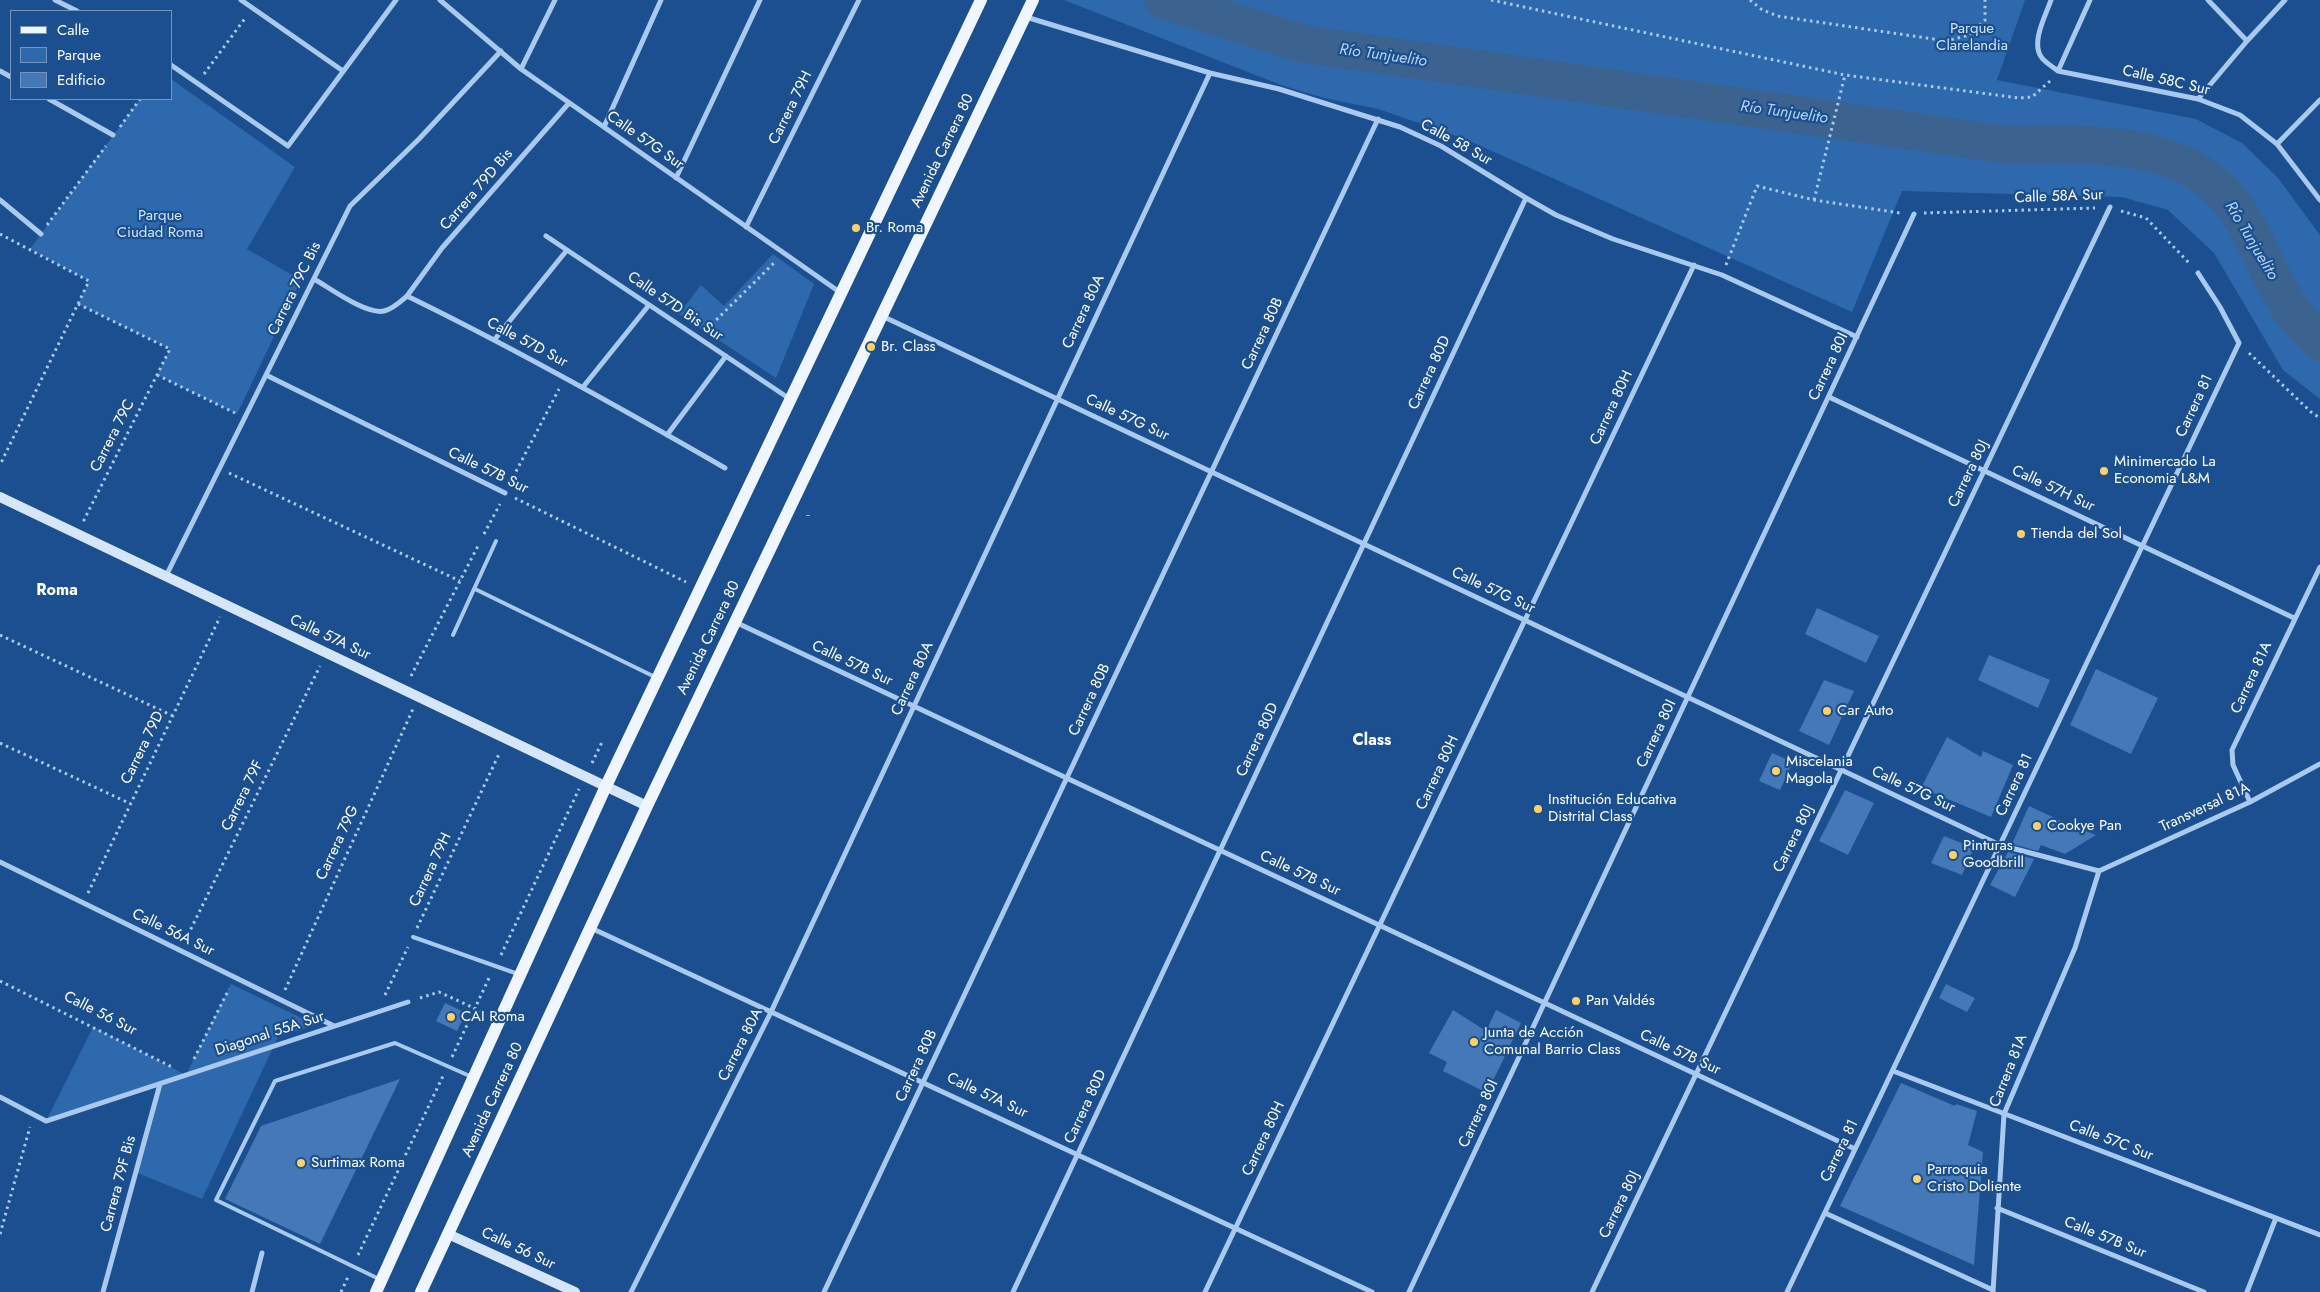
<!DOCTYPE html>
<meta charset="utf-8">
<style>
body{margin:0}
#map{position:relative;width:2320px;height:1292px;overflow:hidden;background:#1b4f8f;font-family:Jost,sans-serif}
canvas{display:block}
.legend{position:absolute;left:10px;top:10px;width:162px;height:90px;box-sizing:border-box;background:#1b4f8f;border:1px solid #7695bc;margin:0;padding:6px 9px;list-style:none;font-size:15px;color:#fff}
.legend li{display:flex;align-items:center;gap:10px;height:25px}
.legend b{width:25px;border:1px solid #7695bc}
</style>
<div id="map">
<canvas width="2320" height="1292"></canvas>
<ul class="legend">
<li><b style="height:6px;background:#f0f6ff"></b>Calle</li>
<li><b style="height:14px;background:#2e69ad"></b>Parque</li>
<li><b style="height:14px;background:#4478b7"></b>Edificio</li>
</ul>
</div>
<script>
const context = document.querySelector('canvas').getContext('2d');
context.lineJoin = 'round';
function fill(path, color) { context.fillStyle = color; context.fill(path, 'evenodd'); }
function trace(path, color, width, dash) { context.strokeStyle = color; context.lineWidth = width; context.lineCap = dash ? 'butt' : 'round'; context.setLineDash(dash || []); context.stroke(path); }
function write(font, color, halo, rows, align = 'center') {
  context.font = font + ' Jost,sans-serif'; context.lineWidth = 4.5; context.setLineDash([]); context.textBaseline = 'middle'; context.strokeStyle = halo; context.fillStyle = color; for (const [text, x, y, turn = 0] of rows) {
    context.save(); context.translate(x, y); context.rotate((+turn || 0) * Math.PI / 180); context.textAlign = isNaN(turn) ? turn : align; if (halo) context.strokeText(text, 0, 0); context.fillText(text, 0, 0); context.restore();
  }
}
fill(new Path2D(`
 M1064 0H2025L1997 80 2196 119 2242 143 2278 178 2320 235V399L2283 370 2214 253 2168 210 2122 197 1902 191 1852 312 1465 139 1378 109 1324 98 1281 85Z
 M171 79 295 167 247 249 301 280 237 414 157 375 170 349 78 304 89 281 30 249 140 99H171Z
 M773 254 814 284 776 378 679 314 701 285 724 306Z
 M231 984 316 1025 278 1037 202 1199 135 1172 160 1084 46 1121 93 1027 186 1075Z`), '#2e69ad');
trace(new Path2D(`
 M1163 0 1304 44 2002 144C2081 146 2184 134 2236 208 2257 239 2269 277 2290 308 2298 320 2310 331 2320 342`), '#3c6290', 38);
fill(new Path2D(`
 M1817 608 1879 636 1866 663 1805 634Z
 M1989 655 2050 680 2038 708 1978 680Z
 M2096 669 2158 698 2131 754 2070 725Z
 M1824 680 1854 691 1829 745 1799 731Z
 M1947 737 1981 757 1983 751 2013 765 1991 817 1921 788Z
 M1772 753 1793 762 1780 790 1759 781Z
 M1845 790 1874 803 1848 855 1819 841Z
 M2029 806 2059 820 2096 835 2065 854 2041 845 2038 851 2012 844Z
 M1944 836 1974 848 1962 875 1931 863Z
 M2008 852 2034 859 2015 897 1990 885Z
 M1946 984 1975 998 1967 1012 1939 998Z
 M445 1003 466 1013 457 1031 436 1021Z
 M1453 1010 1486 1031 1496 1010 1521 1023 1487 1093 1443 1071 1447 1062 1429 1053Z
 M400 1079 320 1244 225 1199 261 1126Z
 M1901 1083 1955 1106 1956 1104 1977 1111 1968 1145 1983 1152 1974 1265 1840 1206Z`), '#4478b7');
trace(new Path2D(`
 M1491 0 1845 75 2019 98 2032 97 2050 81
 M1750 0 1761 9 1777 16 1947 41 1969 35 1985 20V0
 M204 74 246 17
 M120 127 140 99
 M1814 200 1845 75
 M2121 211 2146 218 2191 265
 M1924 213 2095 208
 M47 225 106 146
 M0 234 89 281 0 465
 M1726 265 1757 186 1814 200 1900 213
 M78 304 170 349 83 522
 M707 329 776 261
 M2249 353 2311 412 2320 418
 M157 375 235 413
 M229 473 460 581
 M510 483 559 389
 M515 498 686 582
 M808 515V516
 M484 534 500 504
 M0 635 173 716
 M411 676 479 544
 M0 743 131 804
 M592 763 602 742
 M88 893 220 617
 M417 928 500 752
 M185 941 320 666
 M501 955 579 789
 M0 981 172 1067
 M285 990 413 709
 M385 995 408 947
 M420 998 439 992 485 1013
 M452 1057 490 976
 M194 1059 229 989
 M0 1234 30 1127
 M358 1255 443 1076
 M341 1292 348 1277`), '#a9c9ee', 3, [2.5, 4]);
trace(new Path2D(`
 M475 589 655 677
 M453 635 496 541
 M413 937 518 974
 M379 1279 216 1200 275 1081 395 1043 472 1077`), '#a9c9ee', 4);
trace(new Path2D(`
 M55 0 77 11
 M241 0 343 71
 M440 0 521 69 841 293
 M2051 0C2046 15 2030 43 2042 58 2046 63 2053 67 2058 71L2198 99 2240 115 2277 144 2320 200
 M2208 0 2247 41
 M1026 17 1210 73 1279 89 1400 127 1441 146 1526 198 1556 215 1613 239 1722 275 1857 337
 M171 65 288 146 396 0
 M521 69 555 0
 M0 71 11 77
 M2058 71 2090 0
 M49 99 113 135
 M2198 99 2247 41 2285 0
 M604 127 661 0
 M2277 144 2320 100
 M676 178 760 0
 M0 200 41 234
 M746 227 859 0
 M546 236 790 399
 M314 279C330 288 366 315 384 311 393 309 400 302 407 296 516 349 621 408 725 468
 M407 296 442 248 569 103
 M882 316 2000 845 2099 871
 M495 339 567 250
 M266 375 505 493
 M583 387 649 305
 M1829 397 2294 618
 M667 435 726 356
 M166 576 350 206 419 139 501 51
 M735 622 1855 1149
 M2250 802 2233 765 2232 750 2320 567
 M0 862 334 1026
 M2099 871 2250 802 2320 764
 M591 928 1372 1292
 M1893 1071 2320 1235
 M0 1097 46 1121 408 1002
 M1997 1208 2204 1292
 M1825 1213 1993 1290
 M103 1292 160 1084
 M252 1292 262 1253
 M631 1292 771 1012 1210 73
 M824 1292 1378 119
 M1013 1292 1526 198
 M1205 1292 1694 265
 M1409 1292 1914 214
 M1592 1292 2110 207
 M1787 1292 2239 343 2220 307 2198 273
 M1993 1292 2004 1114 2075 948 2099 871
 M2247 1292 2276 1218`), '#a9c9ee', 5);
trace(new Path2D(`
 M0 497 647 806
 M448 1234 575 1292`), '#d6e6fa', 10);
trace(new Path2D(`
 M376 1292 606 786 981 0
 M421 1292 647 806 1033 0`), '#f0f6ff', 12);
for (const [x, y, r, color] of [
 [856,228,5,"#ffd166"],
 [871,347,5,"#ffd166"],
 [2104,471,5,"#ffd166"],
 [2021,534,5,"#ffd166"],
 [1827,711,5,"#ffd166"],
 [1776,771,5,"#ffd166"],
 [1538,809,5,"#ffd166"],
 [2037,826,5,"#ffd166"],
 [1953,855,5,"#ffd166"],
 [1576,1001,5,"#ffd166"],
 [451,1017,5,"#ffd166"],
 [1474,1042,5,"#ffd166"],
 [301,1163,5,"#ffd166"],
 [1917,1179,5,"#ffd166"]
]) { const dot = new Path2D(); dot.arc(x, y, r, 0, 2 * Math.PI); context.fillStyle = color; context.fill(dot); trace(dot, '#1b4f8f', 2); }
write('15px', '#cfe3fa', '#1b4f8f', [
 ["Parque",1972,29],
 ["Clarelandia",1972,46],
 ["Parque",160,216],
 ["Ciudad Roma",160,233]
]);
write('15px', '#fff', '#1b4f8f', [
 ["Calle 58C Sur",2166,81,13],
 ["Carrera 79H",791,108,-64],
 ["Calle 57G Sur",645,141,35],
 ["Calle 58 Sur",1456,143,29],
 ["Avenida Carrera 80",943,151,-64],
 ["Carrera 79D Bis",477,190,-49],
 ["Calle 58A Sur",2059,197,-2],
 ["Carrera 79C Bis",295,289,-64],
 ["Calle 57D Bis Sur",675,307,34],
 ["Carrera 80A",1084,312,-65],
 ["Carrera 80B",1263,334,-65],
 ["Calle 57D Sur",527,343,28],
 ["Carrera 80I",1829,367,-65],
 ["Carrera 80D",1430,373,-65],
 ["Carrera 81",2195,406,-65],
 ["Carrera 80H",1612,408,-65],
 ["Calle 57G Sur",1127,418,25],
 ["Carrera 79C",113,436,-63],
 ["Calle 57B Sur",488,471,26],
 ["Carrera 80J",1969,474,-64],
 ["Calle 57H Sur",2053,489,25],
 ["Calle 57G Sur",1493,591,25],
 ["Calle 57A Sur",330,638,25],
 ["Avenida Carrera 80",709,638,-64],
 ["Calle 57B Sur",852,664,25],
 ["Carrera 81A",2252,678,-65],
 ["Carrera 80A",913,679,-65],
 ["Carrera 80B",1090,700,-65],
 ["Carrera 80I",1657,734,-65],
 ["Carrera 80D",1258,740,-65],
 ["Carrera 79D",143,748,-64],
 ["Carrera 80H",1438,773,-65],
 ["Carrera 81",2015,785,-65],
 ["Calle 57G Sur",1913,790,25],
 ["Carrera 79F",243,796,-64],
 ["Transversal 81A",2205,808,-25],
 ["Carrera 80J",1794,839,-64],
 ["Carrera 79G",338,843,-65],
 ["Carrera 79H",431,870,-65],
 ["Calle 57B Sur",1300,874,25],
 ["Calle 56A Sur",173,933,26],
 ["Calle 56 Sur",100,1014,27],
 ["Diagonal 55A Sur",270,1034,-18],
 ["Carrera 80A",741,1045,-63],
 ["Calle 57B Sur",1680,1053,25],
 ["Carrera 80B",917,1066,-65],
 ["Carrera 81A",2009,1071,-68],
 ["Calle 57A Sur",987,1096,25],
 ["Avenida Carrera 80",493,1100,-65],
 ["Carrera 80D",1086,1107,-65],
 ["Carrera 80I",1479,1114,-65],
 ["Carrera 80H",1264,1139,-65],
 ["Calle 57C Sur",2111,1141,21],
 ["Carrera 81",1840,1151,-64],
 ["Carrera 79F Bis",119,1184,-75],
 ["Carrera 80J",1620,1205,-64],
 ["Calle 57B Sur",2105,1238,22],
 ["Calle 56 Sur",518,1249,25]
]);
write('15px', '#fff', '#1b4f8f', [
 ["Br. Roma",866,228],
 ["Br. Class",881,347],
 ["Minimercado La",2114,462],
 ["Economia L&M",2114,479],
 ["Tienda del Sol",2031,534],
 ["Car Auto",1837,711],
 ["Miscelania",1786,762],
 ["Magola",1786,779],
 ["Institución Educativa",1548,800],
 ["Distrital Class",1548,817],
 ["Cookye Pan",2047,826],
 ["Pinturas",1963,846],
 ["Goodbrill",1963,863],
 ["Pan Valdés",1586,1001],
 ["CAI Roma",461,1017],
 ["Junta de Acción",1484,1033],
 ["Comunal Barrio Class",1484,1050],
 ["Surtimax Roma",311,1163],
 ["Parroquia",1927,1170],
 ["Cristo Doliente",1927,1187]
], 'left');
write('italic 16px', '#b5d3f5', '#1b4f8f', [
 ["Río Tunjuelito",1383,56,8],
 ["Río Tunjuelito",1784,113,8],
 ["Río Tunjuelito",2251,241,59]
]);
write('bold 16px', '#fff', '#1b4f8f', [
 ["Roma",57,591],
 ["Class",1372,741]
]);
</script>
